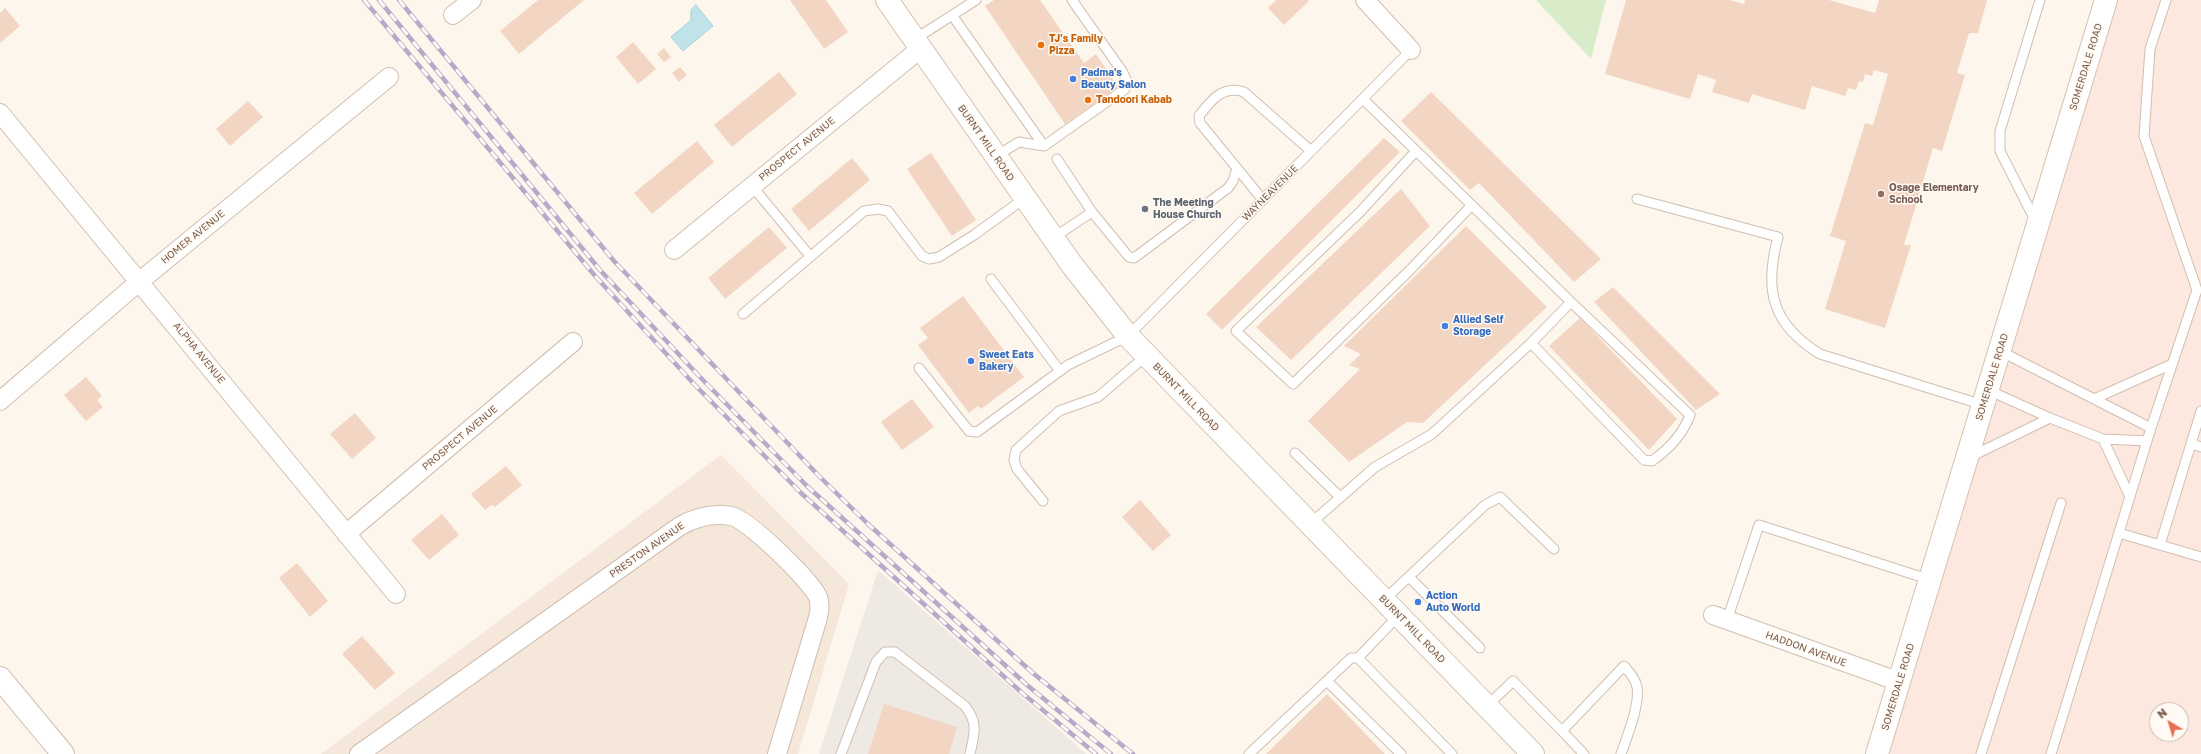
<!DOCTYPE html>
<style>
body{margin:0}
#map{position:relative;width:2201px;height:754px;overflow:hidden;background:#fdf6ec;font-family:"Golos Text",sans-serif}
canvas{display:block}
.north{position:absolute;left:2149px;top:702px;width:40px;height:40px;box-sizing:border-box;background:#fffaf3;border:1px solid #cabbb1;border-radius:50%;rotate:322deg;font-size:11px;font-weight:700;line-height:16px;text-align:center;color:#7a5c4d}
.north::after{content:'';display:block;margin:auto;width:14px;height:18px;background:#e76f51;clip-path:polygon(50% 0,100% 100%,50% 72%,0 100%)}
</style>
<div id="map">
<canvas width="2201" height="754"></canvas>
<div class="north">N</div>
</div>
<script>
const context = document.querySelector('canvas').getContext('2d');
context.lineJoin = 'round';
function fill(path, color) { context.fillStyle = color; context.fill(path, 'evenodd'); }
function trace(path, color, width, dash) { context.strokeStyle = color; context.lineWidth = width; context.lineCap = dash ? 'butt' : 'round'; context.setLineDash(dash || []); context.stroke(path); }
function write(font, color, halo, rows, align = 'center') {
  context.font = font + ' "Golos Text",sans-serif'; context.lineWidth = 3; context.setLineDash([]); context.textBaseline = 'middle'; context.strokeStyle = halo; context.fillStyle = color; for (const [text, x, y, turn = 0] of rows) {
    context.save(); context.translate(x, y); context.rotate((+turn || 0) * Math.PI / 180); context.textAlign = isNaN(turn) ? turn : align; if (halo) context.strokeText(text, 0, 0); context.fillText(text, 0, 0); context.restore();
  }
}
fill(new Path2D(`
 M721 455 849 584 798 754H321Z`), '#f5e8da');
fill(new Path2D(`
 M2106 0H2201V754H1877ZM2157 710H2181V734H2157Z`), '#fde8e0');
fill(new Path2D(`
 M878 570 1086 754H819Z`), '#efe9e4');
fill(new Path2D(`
 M1536 0H1606L1591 59Z`), '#d8ecc9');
const water = new Path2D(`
 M696 5 713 26 683 51 671 37 691 20V10Z`);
fill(water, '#bfe3e8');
trace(water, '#a5d3da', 1);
fill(new Path2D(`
 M538 0H584L519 54 500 31Z
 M790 0H826L848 32 824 49Z
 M994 0H1040L1084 63 1096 54 1118 87 1065 124 985 6Z
 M1276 0H1308L1309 1 1284 25 1268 8Z
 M1626 0H1729L1744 4 1745 0H1829L1875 13 1879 0H1987L1978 33H1969L1957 73 1965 75 1942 151 1933 148 1904 245H1911L1885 328 1825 309 1846 241 1830 236 1865 123 1873 125 1888 74 1874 70 1872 76 1865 74 1863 82 1859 81 1856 90 1848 88 1845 96 1812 86 1805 110 1752 94 1749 103 1712 92 1716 80 1698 74 1690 99 1605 74Z
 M5 8 20 26 0 43V13Z
 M633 42 656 69 638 84 616 57Z
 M664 48 671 57 664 62 657 54Z
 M680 67 687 75 679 82 672 73Z
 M779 72 797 94 732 147 714 125Z
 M1431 92 1601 259 1574 282 1479 183 1470 190 1401 121Z
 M248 101 263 117 230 146 216 129Z
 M1384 138 1400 152 1222 330 1206 314Z
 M697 141 714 162 652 214 634 193Z
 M931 153 976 220 952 236 907 169Z
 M852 158 870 180 809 231 791 209Z
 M1401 189 1430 226 1291 360 1256 327Z
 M1466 226 1547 307 1423 423 1407 422 1349 462 1308 421 1360 369 1349 365 1361 354 1344 346Z
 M769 227 787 248 725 299 708 278Z
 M1613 287 1720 394 1696 410 1594 302Z
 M963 296 1024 377 981 409 978 406 969 413 918 345 928 338 920 328Z
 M1580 318 1677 419 1649 450 1549 346Z
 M86 377 102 396 97 400 103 407 86 421 64 395Z
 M912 399 934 427 902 450 881 422Z
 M355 413 376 438 352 459 330 434Z
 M506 466 522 485 495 507 492 505 485 510 471 494Z
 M1140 500 1171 535 1153 551 1122 517Z
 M442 514 459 535 429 560 411 540Z
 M297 563 328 601 310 617 279 578Z
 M362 636 395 673 375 690 342 654Z
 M1327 694 1385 754H1266Z
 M884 704 957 727 949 754H868Z`), '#f3d5c3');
const service = new Path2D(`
 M952 15 1044 146
 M915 39 976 0
 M1416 151 1360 212 1236 331 1293 384 1410 270 1472 205
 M996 156 1019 142 1044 146 1125 89 1126 79 1122 71 1072 0
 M1057 159 1092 212
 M752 186 810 256
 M1637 199 1778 237C1764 289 1771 324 1820 354L1983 405
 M1263 200 1200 123 1199 116C1211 100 1223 85 1244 92L1311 151
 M2036 222 2000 151V131L2040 0
 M1053 238 1092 212 1129 257 1134 258 1228 188 1233 181 1237 168
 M991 279 1060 371
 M743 314 864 211 878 209 888 211 922 256 929 259 939 257 974 235 1025 198
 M1531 343 1644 460 1652 461C1669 449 1683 434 1690 415L1571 302
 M2000 351 2151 428
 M919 368 969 431 977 432 1068 365 1128 336 1411 50
 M1988 390 2050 418 2103 439 2147 441
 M2094 399 2172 364
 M2103 439 2130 497
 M2191 444 2201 447
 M1295 453 1340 497
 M1970 457 2050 418
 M1043 501 1017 469 1014 460 1016 450 1059 411 1098 397 1147 355
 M1310 524 1375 467 1432 434 1531 343 1571 302 1363 99
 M2119 533 2201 557
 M2160 545 2201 411
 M1410 578 1480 648
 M1384 600 1485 505 1500 497 1554 549
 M1727 620 1759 525 1931 580
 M1358 658 1452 754
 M1327 681 1401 754
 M1487 706 1513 681 1562 731 1624 666C1629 672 1636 679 1637 687 1640 705 1627 737 1621 754
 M1562 731 1584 754
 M841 754 876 662 885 652H895L965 706C979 724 974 734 970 754
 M1249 754 1351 658H1358L1399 615
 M1981 754 2061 503
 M2051 754 2151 428 2197 290 2144 136 2150 49 2166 0`);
const minor = new Path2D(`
 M1365 0 1411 50
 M453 15 472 0
 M0 113 396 594
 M674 250 920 49
 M0 401 140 281 389 77
 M346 534 573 342
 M1713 615 1900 682
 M359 754 680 526C696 517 713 513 731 516 748 519 810 580 818 597 821 606 819 613 817 621L777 754`);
const tertiary = new Path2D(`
 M0 678 63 754`);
const secondary = new Path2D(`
 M887 0 1072 265 1128 336 1533 754
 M1877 754 2106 0`);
trace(service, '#d1beb0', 11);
trace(minor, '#d1beb0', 20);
trace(tertiary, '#d1beb0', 24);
trace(secondary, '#d6c0b0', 24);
trace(service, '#fff', 9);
trace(minor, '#fff', 18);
trace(tertiary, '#fff', 22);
trace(secondary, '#fff', 22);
const rail = new Path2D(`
 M364 0 596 277 693 383 801 493 1021 692 1096 754
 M379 0 600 270 700 377 807 486 1027 685 1111 754
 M399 0 614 261 820 477 868 524 1034 674 1133 754`);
trace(rail, '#b9a8c9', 4.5);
trace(rail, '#fffaf3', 3, [9]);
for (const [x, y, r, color] of [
 [1041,45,4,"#e8710a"],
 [1073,79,4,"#3f7fe0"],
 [1088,100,4,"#e8710a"],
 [1881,194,4,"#8d6e63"],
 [1145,209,4,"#6b7280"],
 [1445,326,4,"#3f7fe0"],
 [971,361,4,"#3f7fe0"],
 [1418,602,4,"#3f7fe0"]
]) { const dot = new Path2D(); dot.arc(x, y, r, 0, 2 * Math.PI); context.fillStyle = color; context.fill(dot); trace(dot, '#fffaf3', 1.5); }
write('bold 10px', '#c56008', '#fffaf3', [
 ["TJ's Family",1049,39],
 ["Pizza",1049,51],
 ["Tandoori Kabab",1096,100]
], 'left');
write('10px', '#7a5c4d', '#fffaf3', [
 ["SOMERDALE ROAD",2086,67,-73],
 ["BURNT MILL ROAD",986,143,55],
 ["PROSPECT AVENUE",797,149,-39],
 ["WAYNEAVENUE",1270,193,-45],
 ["HOMER AVENUE",193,237,-39],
 ["ALPHA AVENUE",199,353,51],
 ["SOMERDALE ROAD",1992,377,-73],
 ["BURNT MILL ROAD",1186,397,46],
 ["PROSPECT AVENUE",460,438,-40],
 ["PRESTON AVENUE",647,550,-35],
 ["BURNT MILL ROAD",1412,629,46],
 ["HADDON AVENUE",1806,649,20],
 ["SOMERDALE ROAD",1898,687,-73]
]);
write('bold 10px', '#366cbe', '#fffaf3', [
 ["Padma's",1081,73],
 ["Beauty Salon",1081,85],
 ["Allied Self",1453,320],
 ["Storage",1453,332],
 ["Sweet Eats",979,355],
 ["Bakery",979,367],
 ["Action",1426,596],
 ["Auto World",1426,608]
], 'left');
write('bold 10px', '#785e54', '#fffaf3', [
 ["Osage Elementary",1889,188],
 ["School",1889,200]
], 'left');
write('bold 10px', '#5b616d', '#fffaf3', [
 ["The Meeting",1153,203],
 ["House Church",1153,215]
], 'left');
</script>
